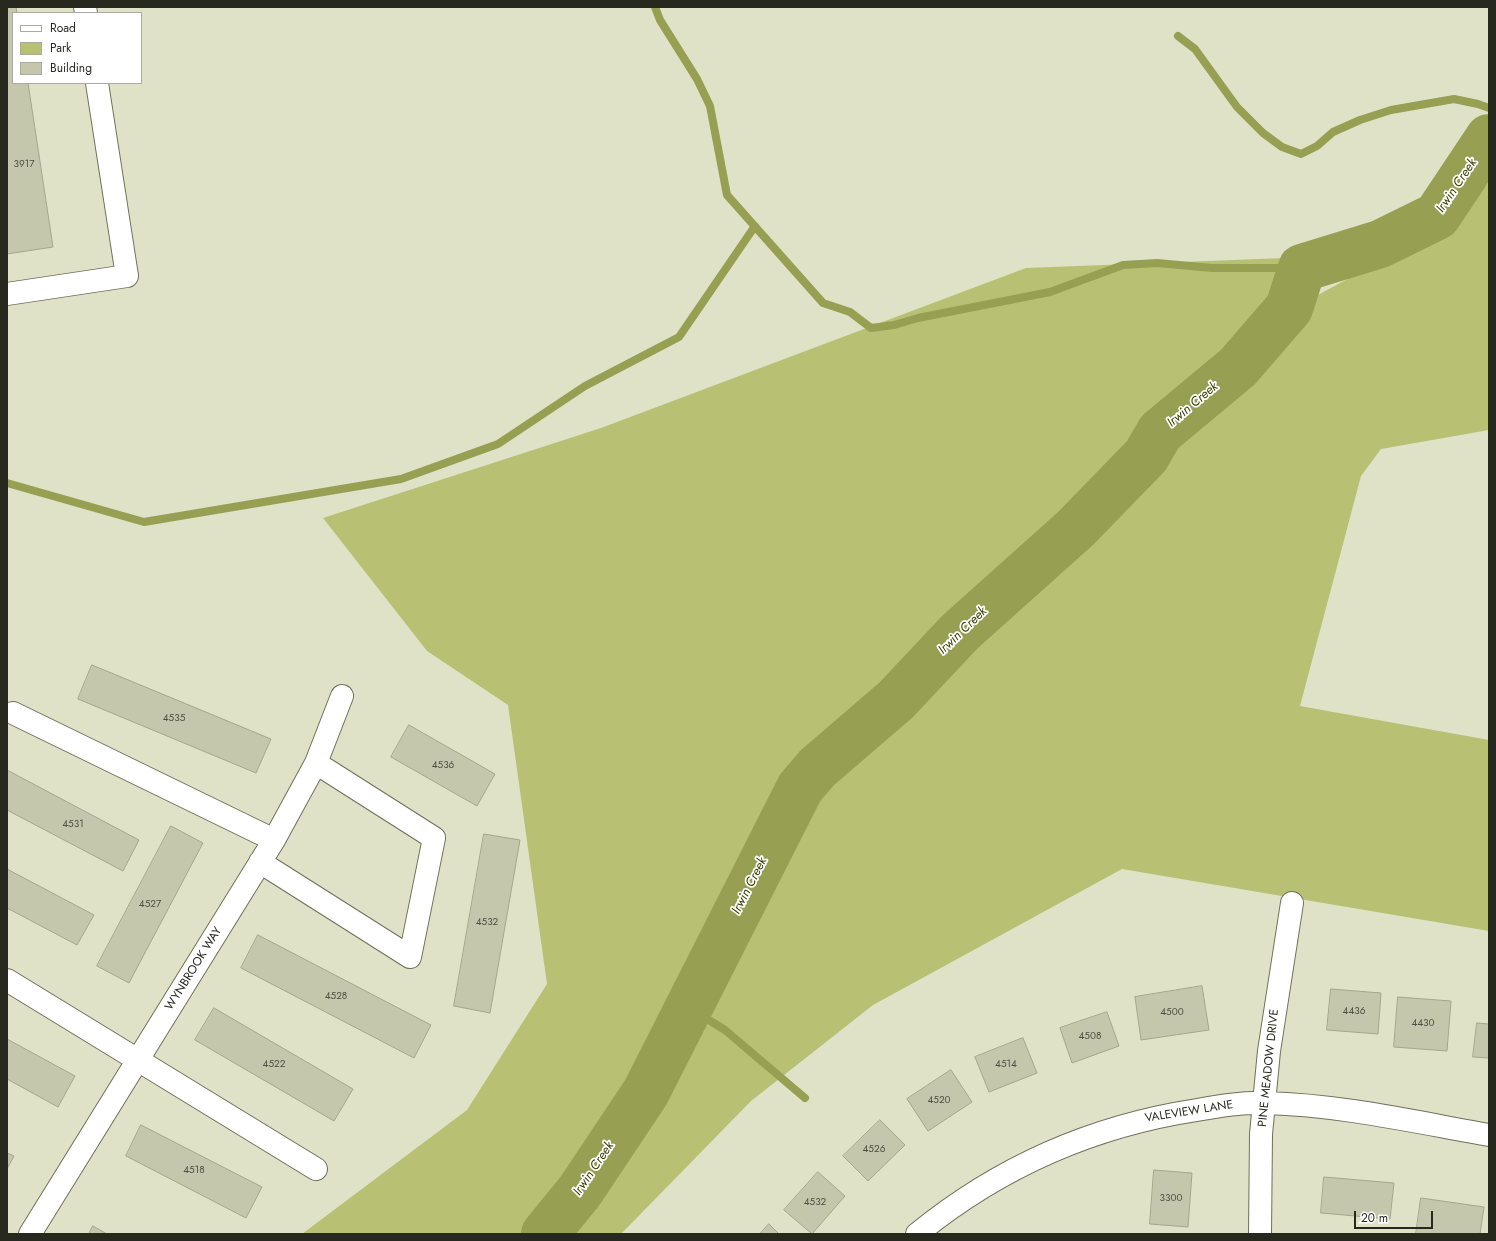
<!DOCTYPE html>
<style>
body{margin:0}
#map{position:relative;width:1496px;height:1241px;overflow:hidden;background:#dfe2c7;font-family:Jost,sans-serif}
canvas{display:block}
.frame{position:absolute;inset:0;border:8px solid #27281e;pointer-events:none}
.legend{position:absolute;left:12px;top:12px;width:130px;height:72px;box-sizing:border-box;background:#fff;border:1px solid #a9a9a5;margin:0;padding:5px 7px;list-style:none;font-size:12px;color:#27281e}
.legend li{display:flex;align-items:center;gap:8px;height:20px}
.legend b{width:20px;border:1px solid #a9a9a5}
.scale{position:absolute;left:1354px;top:1211px;width:79px;height:18px;box-sizing:border-box;border:2px solid #27281e;border-top:0;padding-left:5px;font-size:12px;line-height:14px;white-space:nowrap;color:#27281e;-webkit-text-stroke:3px #fff;paint-order:stroke}
</style>
<div id="map">
<canvas width="1496" height="1241"></canvas>
<div class="frame"></div>
<ul class="legend">
<li><b style="height:5px;background:#fff"></b>Road</li>
<li><b style="height:11px;background:#b8c073"></b>Park</li>
<li><b style="height:11px;background:#c4c7ac"></b>Building</li>
</ul>
<div class="scale">20 m</div>
</div>
<script>
const context = document.querySelector('canvas').getContext('2d');
context.lineJoin = 'round';
function fill(path, color) { context.fillStyle = color; context.fill(path, 'evenodd'); }
function trace(path, color, width, dash) { context.strokeStyle = color; context.lineWidth = width; context.lineCap = dash ? 'butt' : 'round'; context.setLineDash(dash || []); context.stroke(path); }
function write(font, color, halo, rows, align = 'center') {
  context.font = font + ' Jost,sans-serif'; context.lineWidth = 3.5; context.setLineDash([]); context.textBaseline = 'middle'; context.strokeStyle = halo; context.fillStyle = color; for (const [text, x, y, turn = 0] of rows) {
    context.save(); context.translate(x, y); context.rotate((+turn || 0) * Math.PI / 180); context.textAlign = isNaN(turn) ? turn : align; if (halo) context.strokeText(text, 0, 0); context.fillText(text, 0, 0); context.restore();
  }
}
fill(new Path2D(`
 M1489 183V430L1381 449 1361 476 1300 706 1489 740V931L1122 869 873 1005 751 1101 621 1234H302L467 1110 547 984 508 705 427 651 323 518 601 428 1026 268 1311 257 1303 303 1427 236Z`), '#b8c073');
trace(new Path2D(`
 M655 7 660 20 697 79 710 106 727 195 823 303 850 312 871 328 894 325 918 318 1050 292 1123 265 1157 263 1212 268H1302
 M1178 36 1195 49 1237 107 1263 133 1282 147 1301 154 1317 146 1333 132 1360 120 1391 110 1454 99 1478 104 1489 108
 M7 483 144 522 401 479 498 444 585 386 679 337 755 226
 M688 1007 725 1030 805 1098`), '#979f52', 8);
trace(new Path2D(`
 M545 1234 580 1191 646 1092 800 788 817 768 896 700 960 632 1076 528 1146 456 1160 432 1238 367 1289 308 1302 268 1380 244 1437 216 1489 138`), '#979f52', 48);
const building = new Path2D(`
 M7 7H16L17 13H13V83H28L53 247 7 254Z
 M92 665 271 739 256 773 78 699Z
 M409 725 495 774 477 806 391 757Z
 M7 770 139 840 123 871 7 810Z
 M171 826 203 843 129 983 97 966Z
 M484 834 520 840 490 1013 454 1006Z
 M7 869 94 915 77 945 7 908Z
 M258 935 431 1025 414 1058 241 968Z
 M1202 986 1209 1030 1141 1040 1135 997Z
 M1331 989 1381 993 1378 1034 1327 1030Z
 M1398 997 1451 1001 1447 1051 1394 1047Z
 M214 1008 353 1089 334 1121 195 1040Z
 M1107 1012 1119 1046 1072 1063 1060 1028Z
 M1477 1023 1489 1024V1058L1473 1057Z
 M1023 1038 1037 1073 989 1092 975 1057Z
 M7 1039 75 1076 58 1107 7 1079Z
 M951 1070 972 1102 928 1131 907 1099Z
 M880 1120 905 1145 868 1181 843 1156Z
 M141 1125 262 1187 246 1218 126 1156Z
 M7 1153 14 1156 7 1169Z
 M1154 1170 1192 1173 1188 1227 1150 1224Z
 M818 1172 845 1196 812 1234 784 1210Z
 M1324 1177 1394 1183 1390 1219 1321 1213Z
 M1421 1198 1484 1207 1480 1234H1416Z
 M769 1224 779 1234H760Z
 M93 1226 107 1234H89Z`);
fill(building, '#c4c7ac');
trace(building, '#a2a68b', 1);
const minor = new Path2D(`
 M85 7 86 13
 M7 294 127 276 97 83
 M13 713 274 840
 M260 862 410 957 434 838 316 763
 M7 980 316 1169
 M30 1234 274 840 316 763 342 696
 M917 1234C999 1167 1092 1126 1197 1110 1220 1106 1243 1102 1266 1103 1341 1105 1415 1122 1489 1135
 M1260 1234 1261 1134 1269 1051 1292 903`);
trace(minor, '#6e7159', 24);
trace(minor, '#fff', 22);
write('10px', '#4e5042', null, [
 ["3917",24,165],
 ["4535",174,719],
 ["4536",443,766],
 ["4531",73,825],
 ["4527",150,905],
 ["4532",487,923],
 ["4528",336,997],
 ["4436",1354,1012],
 ["4500",1172,1013],
 ["4430",1423,1024],
 ["4508",1090,1037],
 ["4522",274,1065],
 ["4514",1006,1065],
 ["4520",939,1101],
 ["4526",874,1150],
 ["4518",194,1171],
 ["3300",1171,1199],
 ["4532",815,1203]
]);
write('12px', '#27281e', '#fff', [
 ["WYNBROOK WAY",194,969,-58],
 ["PINE MEADOW DRIVE",1269,1068,-84],
 ["VALEVIEW LANE",1189,1112,-9]
]);
write('italic 13px', '#3c4001', '#fff', [
 ["Irwin Creek",1457,186,-56],
 ["Irwin Creek",1193,405,-40],
 ["Irwin Creek",963,631,-44],
 ["Irwin Creek",750,886,-63],
 ["Irwin Creek",594,1169,-56]
]);
</script>
